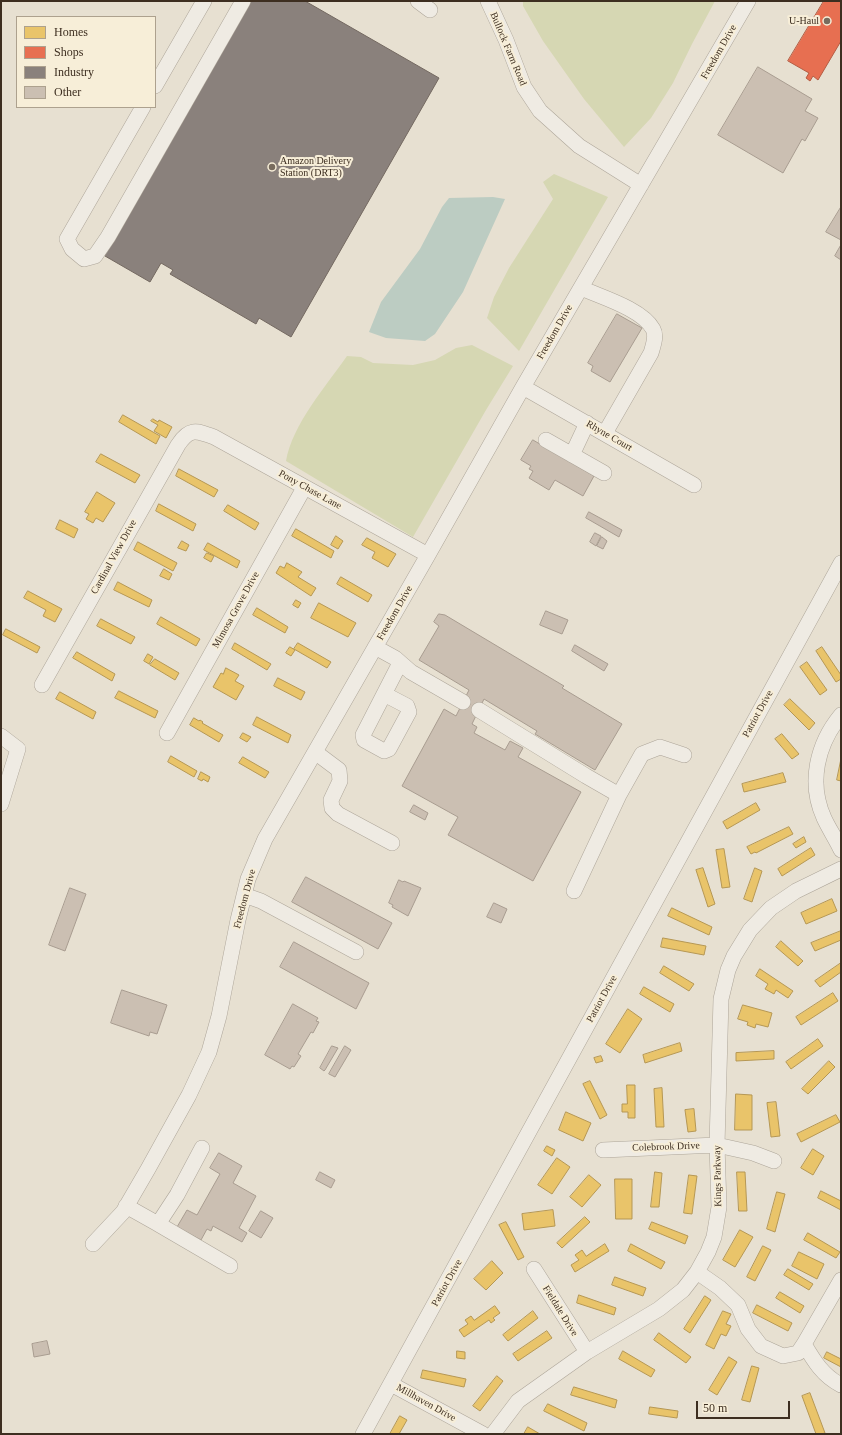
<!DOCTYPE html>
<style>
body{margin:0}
#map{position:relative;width:842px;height:1435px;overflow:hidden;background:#e7e0d1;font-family:Georgia,serif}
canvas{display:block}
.frame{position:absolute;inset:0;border:2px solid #3d2e20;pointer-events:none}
.legend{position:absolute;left:16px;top:16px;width:140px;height:92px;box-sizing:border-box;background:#f7eed8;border:1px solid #ada18e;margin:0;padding:5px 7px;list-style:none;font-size:12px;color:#3d2e20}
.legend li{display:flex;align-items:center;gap:8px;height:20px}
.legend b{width:20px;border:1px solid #ada18e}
.scale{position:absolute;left:696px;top:1401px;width:94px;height:18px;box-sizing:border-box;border:2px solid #3d2e20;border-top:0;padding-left:5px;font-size:12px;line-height:14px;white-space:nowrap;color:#3d2e20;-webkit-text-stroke:3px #f7eed8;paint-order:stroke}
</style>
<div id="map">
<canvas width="842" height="1435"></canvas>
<div class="frame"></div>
<ul class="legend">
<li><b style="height:11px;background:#e9c46a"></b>Homes</li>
<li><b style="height:11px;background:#e76f51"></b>Shops</li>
<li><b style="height:11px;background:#8a817c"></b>Industry</li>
<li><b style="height:11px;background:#cbbfb2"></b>Other</li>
</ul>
<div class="scale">50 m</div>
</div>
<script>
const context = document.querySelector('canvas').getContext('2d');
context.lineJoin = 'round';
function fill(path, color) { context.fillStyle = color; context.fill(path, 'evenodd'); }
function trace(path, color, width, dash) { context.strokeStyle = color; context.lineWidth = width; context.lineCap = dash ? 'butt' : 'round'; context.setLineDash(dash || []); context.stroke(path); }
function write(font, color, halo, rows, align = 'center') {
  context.font = font + ' Georgia,serif'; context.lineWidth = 4; context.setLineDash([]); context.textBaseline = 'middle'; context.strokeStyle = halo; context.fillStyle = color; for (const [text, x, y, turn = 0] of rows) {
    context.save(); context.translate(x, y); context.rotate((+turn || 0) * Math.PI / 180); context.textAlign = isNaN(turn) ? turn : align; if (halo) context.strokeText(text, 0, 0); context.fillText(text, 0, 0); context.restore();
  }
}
fill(new Path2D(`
 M523 1H715L692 44 673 83 651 118 624 147 584 99 543 41 523 6Z
 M554 174 608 197 519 351 487 318 494 297 509 268 553 199 543 182Z
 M472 345 513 366 486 410 413 537 286 461C292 425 326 386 347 356L361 357 373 363 413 365 435 360 456 348Z`), '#d6d7b3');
fill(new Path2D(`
 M493 197 505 199 463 292 435 334 425 341 386 338 369 332 381 302 420 249 442 207 449 198Z`), '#bcccc2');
const homes = new Path2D(`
 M123 415 160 436 156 444 119 422Z
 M153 419 158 422 159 420 172 427 166 438 154 431 158 425 151 421Z
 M101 454 140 475 135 483 96 462Z
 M179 469 218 490 214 497 176 476Z
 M97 492 115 503 103 522 96 518 93 523 86 519 89 514 85 512Z
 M159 504 196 524 193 531 156 511Z
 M228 505 259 523 255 530 224 511Z
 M60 520 78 529 74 538 56 529Z
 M296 529 334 551 331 558 292 536Z
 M336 536 343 541 338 549 331 545Z
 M367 538 396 554 388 567 372 558 375 552 362 545Z
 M182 541 189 545 186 551 178 548Z
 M138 542 177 563 173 571 134 550Z
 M208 543 240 561 237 568 204 550Z
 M207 553 214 556 211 562 204 558Z
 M287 563 302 572 298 577 316 588 311 596 276 573 280 566 284 568Z
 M164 569 172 574 169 580 160 576Z
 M341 577 372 595 368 602 337 584Z
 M118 582 152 600 149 607 114 590Z
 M28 591 62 609 55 622 43 616 46 610 24 598Z
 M296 600 301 603 298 608 293 605Z
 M319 603 356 623 348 637 311 618Z
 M257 608 288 627 285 633 253 615Z
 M161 617 200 639 196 646 157 624Z
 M101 619 135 637 131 644 97 626Z
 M6 629 40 647 37 653 3 635Z
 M235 643 271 664 267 670 232 649Z
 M298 643 331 662 327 668 294 649Z
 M290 647 295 650 291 656 286 653Z
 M822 647 841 675V679L836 682 816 651Z
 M77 652 115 674 112 681 73 658Z
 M148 654 153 657 149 664 144 661Z
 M155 659 179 673 175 680 150 665Z
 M807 662 827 690 820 695 800 667Z
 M226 668 239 675 235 681 244 686 236 700 213 687 221 673 223 674Z
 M278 678 305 692 301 700 274 686Z
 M119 691 158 711 155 718 115 698Z
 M60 692 96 712 93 719 56 699Z
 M790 699 815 723 809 730 784 705Z
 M257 717 291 735 288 743 253 725Z
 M194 718 199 721 200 720 203 722 202 723 223 735 219 742 190 725Z
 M243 733 251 737 247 742 240 738Z
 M782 734 799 754 792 759 775 739Z
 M171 756 197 771 194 777 168 762Z
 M243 757 269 772 265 778 239 763Z
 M841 759V781L837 780Z
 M201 772 210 777 208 782 203 779 202 781 198 779Z
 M783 773 786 782 744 792 742 784Z
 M756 803 760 810 727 829 723 822Z
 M789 827 793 834 756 853 755 852 751 854 747 847Z
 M804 837 806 842 796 848 793 844Z
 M811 848 815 855 782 876 778 869Z
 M724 849 730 887 722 888 716 850Z
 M703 868 715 904 708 907 696 870Z
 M755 868 762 871 752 902 744 899Z
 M832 899 837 911 806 924 801 913Z
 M672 908 712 927 709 935 668 916Z
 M841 931V940L815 951 811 943Z
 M663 938 706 946 704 955 661 947Z
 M781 941 803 961 798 966 776 947Z
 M841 963V972L820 987 815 981Z
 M664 966 694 984 689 991 660 973Z
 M760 969 793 991 788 998 776 990 774 994 765 989 768 984 756 976Z
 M644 987 674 1004 670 1012 640 994Z
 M833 993 838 1001 801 1025 796 1017Z
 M743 1005 772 1013 768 1027 756 1024 755 1028 747 1025 748 1022 738 1019Z
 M628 1009 642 1019 620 1053 606 1044Z
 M818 1039 823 1046 791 1069 786 1062Z
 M680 1043 682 1051 645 1063 643 1055Z
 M774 1051V1059L736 1061V1053Z
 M601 1056 603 1061 596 1063 594 1058Z
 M829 1061 835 1067 808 1094 802 1089Z
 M590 1081 607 1115 600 1119 583 1084Z
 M627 1085H635V1118H628V1112H622V1104H627Z
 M662 1088 664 1127H656L654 1089Z
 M736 1094 752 1095V1130H735Z
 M776 1102 780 1136 771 1137 767 1103Z
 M694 1109 696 1131 688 1132 685 1110Z
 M566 1112 591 1123 583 1141 559 1130Z
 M836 1115 840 1122 801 1142 797 1134Z
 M547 1146 555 1150 552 1156 544 1151Z
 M813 1149 824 1156 813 1175 801 1168Z
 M557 1158 570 1167 552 1194 538 1185Z
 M655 1172 662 1173 659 1207H651Z
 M737 1172H745L747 1211H739Z
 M589 1175 601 1185 582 1207 570 1197Z
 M689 1175 697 1176 692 1214 684 1213Z
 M615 1179H632V1219H616Z
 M821 1191 841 1201V1210L818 1198Z
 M777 1192 785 1194 775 1232 767 1229Z
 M553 1210 555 1226 524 1230 522 1214Z
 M585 1217 590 1222 562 1248 557 1243Z
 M506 1222 524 1257 518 1260 499 1225Z
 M652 1222 688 1236 685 1244 649 1229Z
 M740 1230 753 1237 735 1267 723 1260Z
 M808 1233 840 1252 836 1258 804 1240Z
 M605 1244 609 1251 575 1272 571 1265 579 1260 575 1255 582 1250 586 1256Z
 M631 1244 665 1262 661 1269 628 1251Z
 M763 1246 771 1250 755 1281 747 1277Z
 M799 1252 824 1264 817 1279 792 1266Z
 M492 1261 503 1273 486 1290 474 1279Z
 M788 1269 813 1284 809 1290 784 1275Z
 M615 1277 646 1288 643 1296 612 1285Z
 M780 1292 804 1306 800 1313 776 1298Z
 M579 1295 616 1308 614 1315 577 1303Z
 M705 1296 711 1300 690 1333 684 1329Z
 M757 1305 792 1323 788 1331 753 1313Z
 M495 1306 500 1313 493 1318 495 1320 491 1323 489 1320 464 1337 459 1330 468 1324 465 1320 471 1316 474 1320Z
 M533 1311 538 1318 508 1341 503 1335Z
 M723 1311 731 1314 726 1324 731 1326 726 1336 721 1334 714 1349 706 1345Z
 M547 1331 552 1338 518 1361 513 1354Z
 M659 1333 691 1357 686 1363 654 1340Z
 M457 1351 465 1352V1359L457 1358Z
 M623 1351 655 1370 651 1377 619 1359Z
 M827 1352 841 1359V1367L824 1358Z
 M729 1357 737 1362 717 1395 709 1390Z
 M752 1366 759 1368 750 1402 742 1400Z
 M423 1370 466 1379 464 1387 421 1378Z
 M497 1376 503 1381 480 1411 473 1406Z
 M574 1387 617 1400 615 1408 571 1395Z
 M810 1393 825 1433 821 1434H816L802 1396Z
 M548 1404 587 1423 584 1431 544 1411Z
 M650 1407 678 1411 677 1418 649 1414Z
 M400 1416 407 1420 399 1434H390Z
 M528 1427 540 1434H524Z`);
fill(homes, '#e9c46a');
trace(homes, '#b59754', 1);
const shops = new Path2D(`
 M824 1H841V41L818 80 813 76 810 81 806 78 809 73 788 61Z`);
fill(shops, '#e76f51');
trace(shops, '#b45c42', 1);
const industry = new Path2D(`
 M251 1H305L439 78 291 337 259 318 256 324 170 274 173 270 161 263 150 282 105 256Z`);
fill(industry, '#8a817c');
trace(industry, '#736860', 1);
const building = new Path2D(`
 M758 67 812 99 805 111 818 118 805 141 802 139 783 173 718 135Z
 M841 207V240L826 232Z
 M841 245V260L835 256Z
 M617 314 642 328 610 382 591 371 593 366 588 363Z
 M533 440 594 476 583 496 555 480 549 490 529 478 533 471 529 469 531 466 521 460Z
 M589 512 622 530 619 537 586 518Z
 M595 533 601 536 596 546 590 542Z
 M602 537 607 541 603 549 597 546Z
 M546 611 568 620 562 634 540 625Z
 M439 614 445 615 564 686 562 688 622 724 595 770 535 734 537 731 484 699 472 724 477 727 474 733 505 750 510 741 523 748 518 757 581 792 533 881 448 835 458 817 402 786 444 709 456 716 469 690 419 660 439 626 434 622Z
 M575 645 608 664 604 671 572 651Z
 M414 805 428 813 425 820 410 812Z
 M306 877 392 923 378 949 292 902Z
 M399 880 403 882 404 881 421 888 408 916 392 907 393 905 389 903Z
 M70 888 86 894 65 951 49 945Z
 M494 903 507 909 501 923 487 917Z
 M294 942 369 983 356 1009 280 967Z
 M122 990 167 1005 157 1034 150 1032 149 1036 111 1023Z
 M293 1004 318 1018 316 1021 319 1022 313 1033 311 1032 298 1054 301 1056 294 1067 292 1066 290 1069 265 1055Z
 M332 1046 338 1048 325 1070 324 1071 320 1068Z
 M345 1046 351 1050 335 1077 329 1074Z
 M219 1153 242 1166 233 1183 256 1196 239 1228 247 1233 242 1242 213 1226 211 1231 207 1229 201 1240 177 1227 187 1210 197 1215 220 1174 210 1168Z
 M320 1172 335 1180 331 1188 316 1180Z
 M261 1211 273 1218 261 1238 249 1231Z
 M47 1341 50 1354 34 1357 32 1344Z`);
fill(building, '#cbbfb2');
trace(building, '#a89c90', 1);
const minor = new Path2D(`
 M418 1 430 10
 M488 1 506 40 524 87 540 111 579 146 641 185
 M155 86 204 1
 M143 107 67 239 72 249 84 259 95 256 108 237 243 1
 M581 288C601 297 642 309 653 329 657 336 653 346 651 353L605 433
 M523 387 694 485
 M546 440 604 473
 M572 455 587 423
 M375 647 395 658 411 672 463 702
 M42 685 178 445C189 428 196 430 214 437L428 555
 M384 694 407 706 409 712 389 749 384 751 364 740 363 735 400 663
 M479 710 586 776 619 795
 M841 715C817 744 808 783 824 818 829 829 836 839 841 850
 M167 733 304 488
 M1 736 18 749 1 804
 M315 752 339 770 340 781 331 800 332 808 338 814 392 843
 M574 891 619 795 642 754 660 747 684 755
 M244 895 261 901 356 952
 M603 1150 717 1145 753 1153 774 1161
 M126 1206 158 1224 177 1195 202 1148
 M158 1224 230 1266
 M93 1244 123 1212 148 1169 189 1095 209 1052 219 1016 238 920 248 879 265 839 428 555 523 387 748 1
 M534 1269 587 1352
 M697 1272 720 1288 738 1305 748 1329 761 1346 783 1356 798 1353 804 1344C814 1361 823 1376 841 1385
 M804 1344 841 1280
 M391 1384 483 1434
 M363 1434 841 563
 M493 1434 518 1401 587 1352 659 1309 683 1290 697 1272 708 1252 714 1237 719 1207 717 1145 721 999 728 970 734 956 750 930 771 908 796 891 841 869`);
trace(minor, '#ada599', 16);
trace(minor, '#efebe3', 15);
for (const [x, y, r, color] of [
 [827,21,4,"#786c5e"],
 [272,167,4,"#786c5e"]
]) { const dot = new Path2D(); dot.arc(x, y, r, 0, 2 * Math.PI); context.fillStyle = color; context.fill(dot); trace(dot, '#f7eed8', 1.5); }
write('10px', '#3d2e20', '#f7eed8', [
 ["U-Haul",819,21],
 ["Amazon Delivery",280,161,"left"],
 ["Station (DRT3)",280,173,"left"]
], 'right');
write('10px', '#3d2e20', '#f7eed8', [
 ["Bullock Farm Road",508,49,67],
 ["Freedom Drive",719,52,-60],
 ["Freedom Drive",555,332,-60],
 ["Rhyne Court",609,436,30],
 ["Pony Chase Lane",310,490,29],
 ["Cardinal View Drive",114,557,-61],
 ["Mimosa Grove Drive",236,610,-61],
 ["Freedom Drive",395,613,-60],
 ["Patriot Drive",758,714,-61],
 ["Freedom Drive",245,899,-75],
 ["Patriot Drive",602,999,-61],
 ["Colebrook Drive",666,1147,-2],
 ["Kings Parkway",718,1176,-91],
 ["Patriot Drive",447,1283,-61],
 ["Fieldale Drive",560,1311,58],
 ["Millhaven Drive",426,1403,29]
]);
</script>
